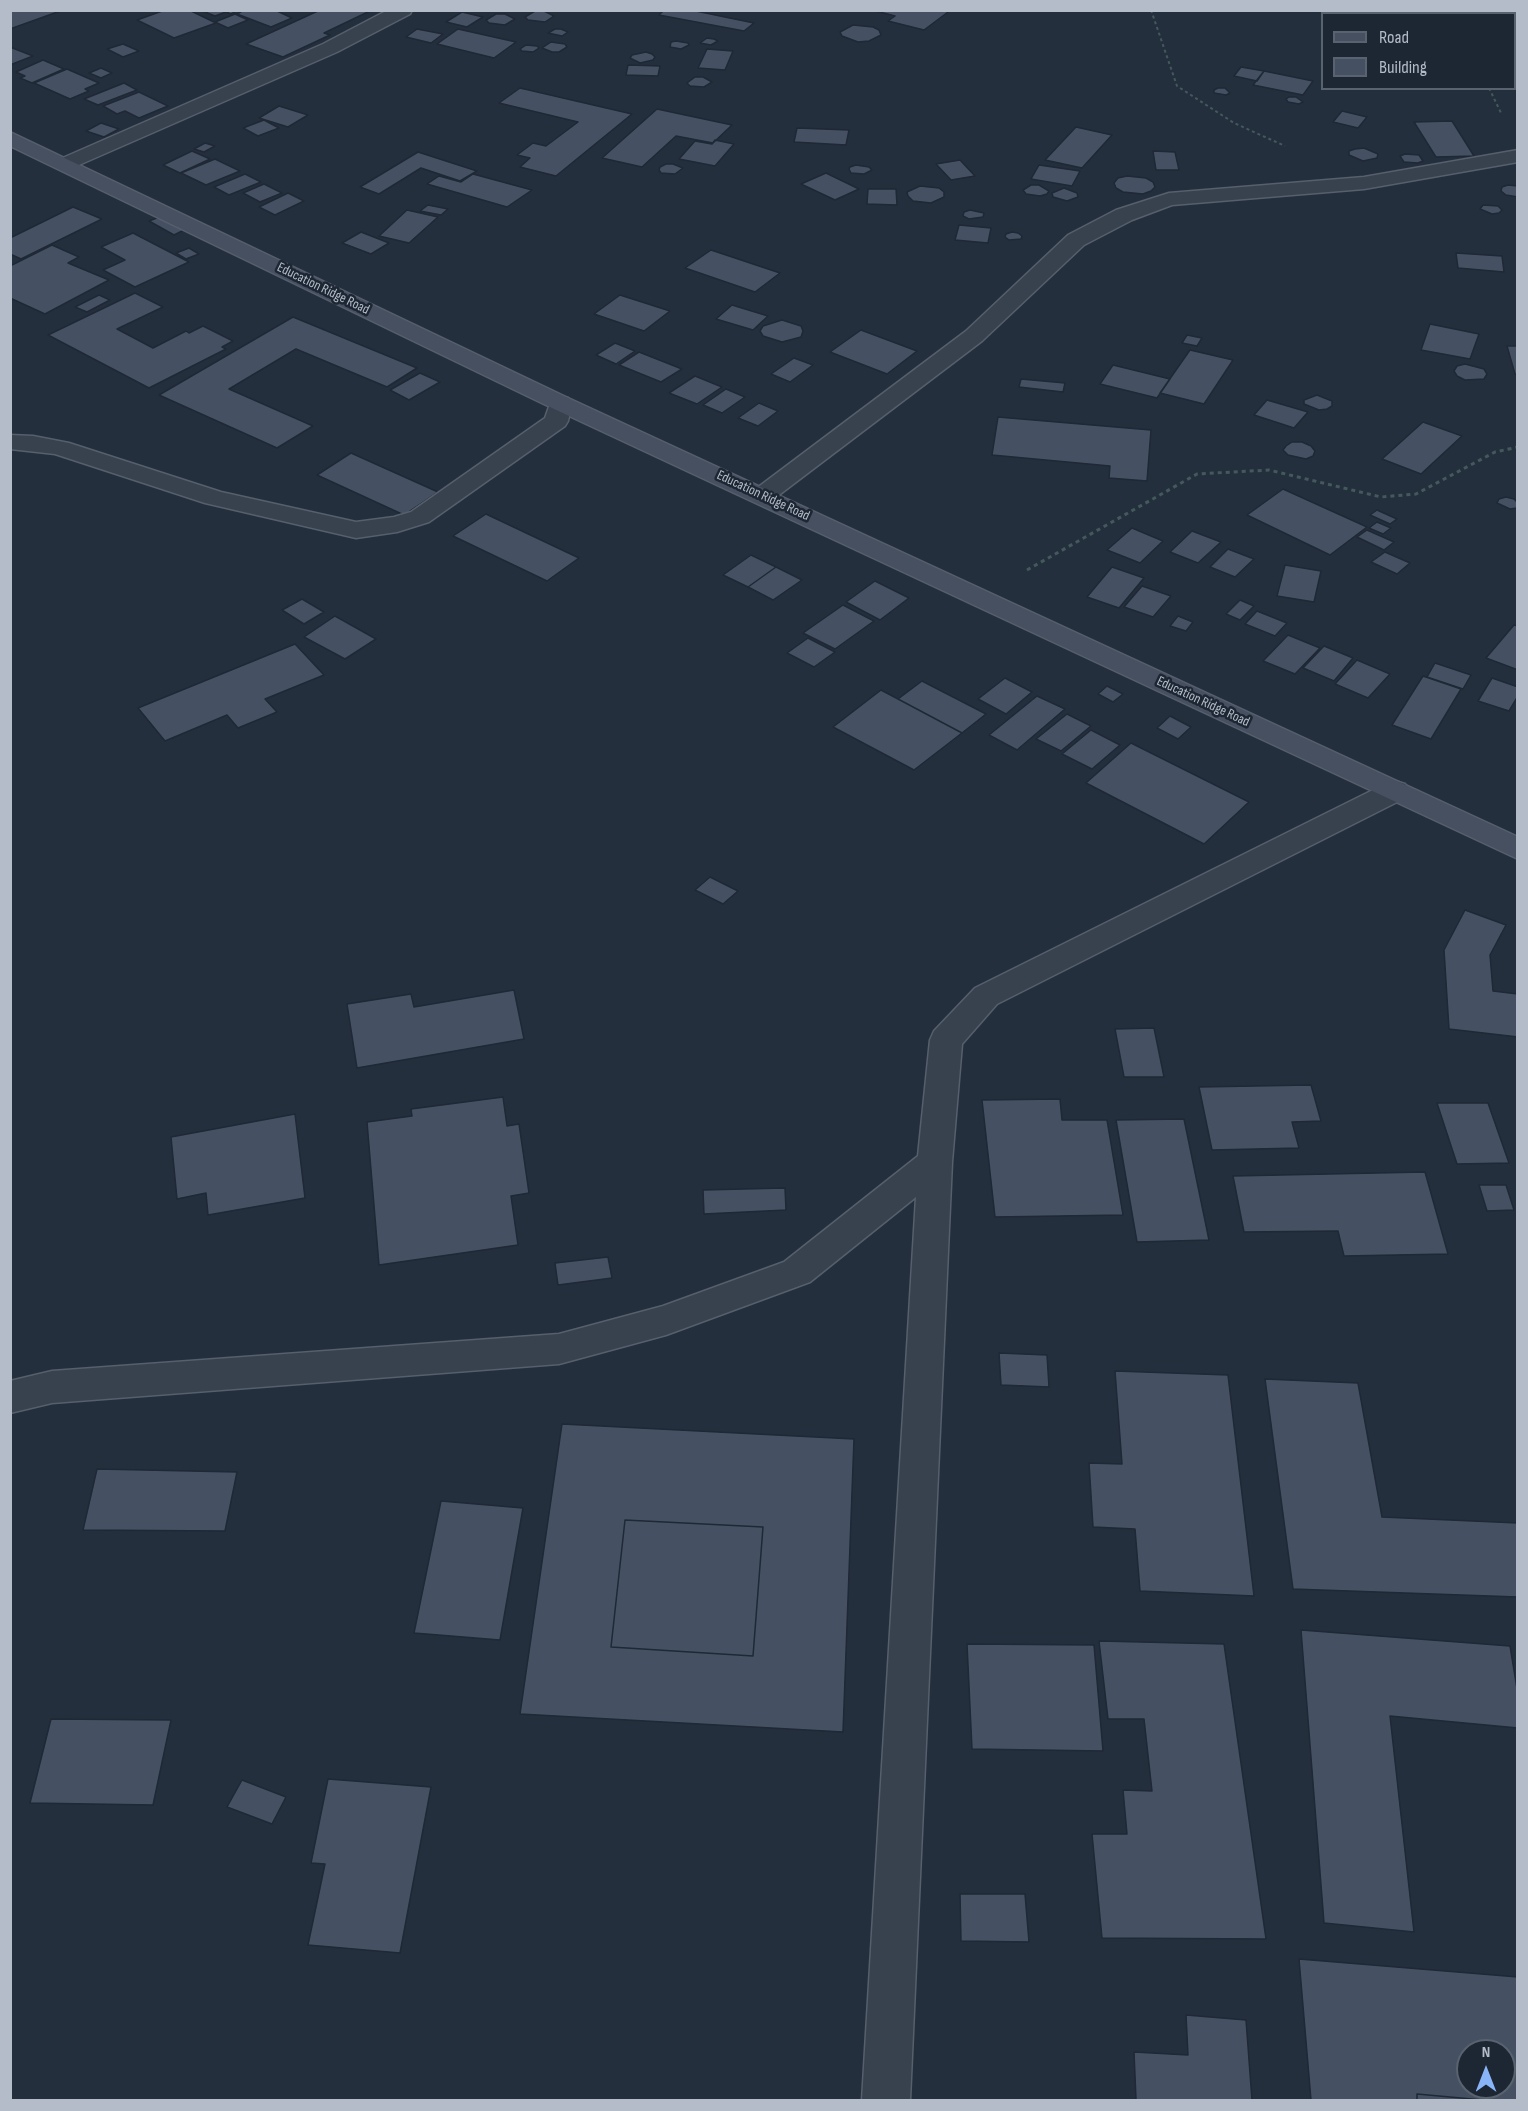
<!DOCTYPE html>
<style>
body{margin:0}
#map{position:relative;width:1528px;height:2111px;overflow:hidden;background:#242f3e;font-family:"Sofia Sans Condensed",sans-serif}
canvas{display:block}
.frame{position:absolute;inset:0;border:12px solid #b4bcc9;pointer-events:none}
.legend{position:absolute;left:1321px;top:12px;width:195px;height:78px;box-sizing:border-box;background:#1d2633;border:2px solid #59626f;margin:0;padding:8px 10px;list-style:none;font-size:18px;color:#b4bcc9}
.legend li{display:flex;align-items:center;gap:12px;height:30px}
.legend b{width:30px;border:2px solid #59626f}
.north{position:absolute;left:1456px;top:2039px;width:60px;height:60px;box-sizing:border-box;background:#1d2633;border:2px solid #59626f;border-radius:50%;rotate:0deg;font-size:16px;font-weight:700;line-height:24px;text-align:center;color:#b4bcc9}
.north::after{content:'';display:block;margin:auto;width:21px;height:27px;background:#8ab4f8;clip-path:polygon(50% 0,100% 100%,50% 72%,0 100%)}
</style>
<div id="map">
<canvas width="1528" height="2111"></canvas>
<div class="frame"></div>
<ul class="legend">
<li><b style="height:8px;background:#465061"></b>Road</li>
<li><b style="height:16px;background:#455162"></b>Building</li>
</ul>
<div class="north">N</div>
</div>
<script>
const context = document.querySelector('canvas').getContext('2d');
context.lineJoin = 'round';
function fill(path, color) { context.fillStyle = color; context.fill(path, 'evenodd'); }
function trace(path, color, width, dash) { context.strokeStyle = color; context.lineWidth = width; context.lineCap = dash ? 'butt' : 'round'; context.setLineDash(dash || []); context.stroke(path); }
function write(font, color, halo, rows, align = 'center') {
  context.font = font + ' "Sofia Sans Condensed",sans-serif'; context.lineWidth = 5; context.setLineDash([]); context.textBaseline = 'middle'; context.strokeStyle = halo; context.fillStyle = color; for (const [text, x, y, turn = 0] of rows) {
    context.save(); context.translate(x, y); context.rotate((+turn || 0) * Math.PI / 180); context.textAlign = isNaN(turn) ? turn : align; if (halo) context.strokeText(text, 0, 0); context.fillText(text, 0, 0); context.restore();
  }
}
const building = new Path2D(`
 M10 10H63L10 29Z
 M165 10H189L216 23 174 38 137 20Z
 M200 10H238L231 14 226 12 215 16Z
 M244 10H275L292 18 271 27 237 14Z
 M320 10H372L324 33 330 35 283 57 246 44Z
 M664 10H691L754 23 744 31 659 15Z
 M872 10H943L948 12 924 30 888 21 895 16Z
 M535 11H544L554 16 545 22 528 20 525 17Z
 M462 12 483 17 467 27 446 22Z
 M235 14 248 20 228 28 215 22Z
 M496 14H505L515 19 505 25 489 23 486 20Z
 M853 25 873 27 879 30 881 35 869 41 858 42 842 36 840 32Z
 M417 29 443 34 431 43 406 37Z
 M458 29 516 42 494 58 437 44Z
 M555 29H561L568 32 562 36 548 33Z
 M707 38 714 39 718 41 711 45 700 43Z
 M676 41 688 43 689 45 681 49 670 47 671 42Z
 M551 42 565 44 567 47 559 52H552L542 48Z
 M123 44 139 51 123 57 107 49Z
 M526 45 537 46 539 48 533 52 522 51 520 49Z
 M10 47 33 56 10 65Z
 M707 49 733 51 725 70 698 68Z
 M646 52 652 54 655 57 653 60 640 63 630 58 632 55Z
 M43 60 64 69 32 83 20 78 25 76 16 72Z
 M628 65 660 66 658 76 626 75Z
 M1241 67 1264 71 1257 81 1234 76Z
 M101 68 112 73 101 78 89 73Z
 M67 69 99 83 85 89 89 91 70 99 34 83Z
 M1264 71 1313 81 1303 95 1253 85Z
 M695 77H703L712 82 704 87 690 86 687 83Z
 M124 83 137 90 98 105 84 99Z
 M520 88 632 114 556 176 520 167 530 158 517 155 533 143 546 146 578 122 499 103Z
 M1218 88H1225L1230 93 1226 95 1214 93V90Z
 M139 92 168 106 139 118 125 111 117 114 103 106Z
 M1289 97H1296L1303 102 1299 104 1288 102 1286 99Z
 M279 106 308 115 288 127 259 118Z
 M657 109 732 125 713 143 676 136 642 167 602 158Z
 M1342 111 1367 117 1358 128 1333 122Z
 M264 120 279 128 258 136 243 128Z
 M1452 121 1474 156 1436 157 1414 122Z
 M101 123 119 129 104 137 86 131Z
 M1076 127 1112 135 1082 168 1045 160Z
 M797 128 849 130 846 145 794 142Z
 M715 140 734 144 715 166 679 159 695 141 712 144Z
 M205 143 215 146 204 152 194 149Z
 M1364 148 1378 154 1377 158 1363 161 1349 155V151L1355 149Z
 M192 151 210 159 180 173 163 165Z
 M1153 151 1175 152 1179 170H1156Z
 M418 152 477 171 460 181 421 168 379 194 360 187Z
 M1405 154 1419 155 1423 161 1418 163 1404 162 1400 156Z
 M215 159 240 171 206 185 181 173Z
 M960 160 975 176 951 180 936 164Z
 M666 164H673L683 168 675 174 661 173 659 170 660 167Z
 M856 165 869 167 872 170 864 174 851 173 849 169 850 167Z
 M1039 165 1080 171 1072 186 1031 179Z
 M826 173 859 189 835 200 801 184Z
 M245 174 261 182 229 195 214 187Z
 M473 174 532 190 507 207 427 184 439 176 461 182Z
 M1127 176 1146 178 1153 182 1155 187 1151 191 1143 194 1123 192 1116 188 1114 183 1118 178Z
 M264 184 282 193 260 202 243 193Z
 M1031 185H1039L1049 191 1047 194 1040 196 1026 194 1023 190Z
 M1508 185 1518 186V197L1506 195 1501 191 1502 187Z
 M920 186 939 188 944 192V197L931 203 913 201 908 196 907 192Z
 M1064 188 1077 193 1078 197 1067 201 1053 197 1052 193Z
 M868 189H896L897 205 867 204Z
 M288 193 304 201 275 215 259 207Z
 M428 205 448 209 441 215 420 211Z
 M1483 205 1498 206 1502 210 1499 213 1492 214 1480 209Z
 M73 207 102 219 21 259 10 254V238Z
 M407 210 438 217 409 243 379 236Z
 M970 210 984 213 983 217 969 219 963 216 964 212Z
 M162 216 186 229 174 235 149 221Z
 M959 225 991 228 988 243 955 240Z
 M361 232 389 243 371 254 342 243Z
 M1012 232 1018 233 1022 236 1021 239 1009 240 1005 237 1006 234Z
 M133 233 189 262 135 287 103 270 125 260 101 247Z
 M52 245 79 257 68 263 109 280 45 314 10 298V266Z
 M189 248 199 254 186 259 176 253Z
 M711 250 780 273 755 292 685 268Z
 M1456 253 1502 256 1504 272 1458 268Z
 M135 293 163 307 117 329 153 348 186 331 189 333 203 326 233 341 222 347 226 349 149 388 48 335Z
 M99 295 110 300 87 312 75 307Z
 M620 295 670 311 644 331 594 314Z
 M732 305 768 316 753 330 716 319Z
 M293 317 417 368 387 387 296 349 229 389 313 426 277 448 159 395Z
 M782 320 801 326 803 331 801 337 782 342 763 336 760 331 763 326Z
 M1430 324 1479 334 1470 359 1421 350Z
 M861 330 917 351 887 374 830 352Z
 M1187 335 1202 338 1197 346 1182 343Z
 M615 343 635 351 616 364 596 355Z
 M1507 346H1518V375L1515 374Z
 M1190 350 1233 360 1204 404 1160 393Z
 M639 352 682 369 661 382 619 365Z
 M794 358 813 365 790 382 771 374Z
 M1465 364 1484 369 1487 374 1484 379 1465 380 1457 376 1454 371 1457 366Z
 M1113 365 1170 379 1157 398 1100 384Z
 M420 373 440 382 409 400 390 390Z
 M695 376 722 387 697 404 669 393Z
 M1021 379 1065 383 1063 392 1019 387Z
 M726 389 745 397 722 413 703 405Z
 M1317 395 1332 401V406L1327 409 1319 410 1304 404V400Z
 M1267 400 1308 412 1294 428 1254 415Z
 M759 403 778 411 758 426 738 418Z
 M998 417 1151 430 1147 481 1109 478 1110 466 992 455Z
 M1423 422 1462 436 1421 474 1382 459Z
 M1292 442H1302L1311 446 1315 451 1313 456 1306 459 1288 455 1283 450 1286 446Z
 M351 453 438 492 404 515 317 475Z
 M1283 489 1367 527 1330 555 1247 515Z
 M1506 497 1514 499 1518 503 1517 508 1510 509 1497 503 1499 499Z
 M1377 510 1397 519 1390 524 1370 515Z
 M486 514 579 558 547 581 453 536Z
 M1377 522 1391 528 1383 534 1369 528Z
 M1132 528 1163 541 1140 563 1107 550Z
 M1367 530 1394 542 1384 550 1357 537Z
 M1192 531 1221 542 1198 563 1170 552Z
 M1228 549 1254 559 1235 577 1210 567Z
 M1385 552 1410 563 1397 574 1371 562Z
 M751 555 776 567 748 587 723 575Z
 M1285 565 1321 571 1314 602 1277 596Z
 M776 567 802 580 773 600 748 587Z
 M1112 567 1144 578 1119 608 1087 597Z
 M875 581 909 598 880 620 846 602Z
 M1142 586 1171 596 1153 617 1124 607Z
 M302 599 324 612 304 624 282 610Z
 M1240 600 1254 606 1240 620 1226 614Z
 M843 605 874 621 835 649 803 633Z
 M1257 611 1287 623 1275 636 1245 624Z
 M335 616 376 639 345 659 304 637Z
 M1178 616 1193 622 1186 631 1170 626Z
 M1514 625 1518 626V670L1486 658Z
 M1288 635 1320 648 1295 674 1263 661Z
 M808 638 835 652 814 667 787 653Z
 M295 644 324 675 265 699 277 712 238 728 227 715 165 741 138 708Z
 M1324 646 1353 658 1334 681 1303 668Z
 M1357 660 1390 674 1368 698 1335 684Z
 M1435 663 1471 675 1463 689 1427 677Z
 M1423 676 1461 689 1431 739 1392 725Z
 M1005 678 1032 692 1006 714 978 699Z
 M1492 678 1518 687V696L1509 711 1478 701Z
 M922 681 986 714 962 733 898 699Z
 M1107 686 1123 694 1113 702 1098 694Z
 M881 690 898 699 962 733 914 770 833 727Z
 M1037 696 1065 709 1017 750 989 735Z
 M1067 714 1091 726 1061 751 1036 739Z
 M1170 716 1191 727 1178 739 1157 728Z
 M1091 730 1120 745 1092 769 1062 754Z
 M1131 743 1249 802 1204 844 1086 783Z
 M710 877 738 891 723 904 695 890Z
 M1465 910 1506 925 1490 955 1493 991 1518 994V1037L1449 1029 1444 950Z
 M514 990 524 1039 357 1068 347 1004 411 994 414 1007Z
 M1154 1028 1164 1077H1124L1115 1029Z
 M1311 1085 1321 1121 1292 1122 1299 1148 1212 1150 1199 1087Z
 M503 1097 507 1126 519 1124 529 1193 511 1196 518 1245 379 1265 367 1122 412 1116 411 1109Z
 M1060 1099 1062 1120H1107L1123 1215 995 1217 982 1100Z
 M1437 1103H1488L1509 1163 1457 1164Z
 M295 1114 305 1198 208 1215 206 1193 177 1199 171 1137Z
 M1184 1119 1209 1240 1137 1242 1116 1120Z
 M1425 1172 1448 1254 1344 1256 1338 1231 1244 1232 1233 1176Z
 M1479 1185H1506L1514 1210 1487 1211Z
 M785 1188 786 1210 704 1214 703 1190Z
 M608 1257 612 1278 558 1285 555 1263Z
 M999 1353 1047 1355 1049 1387 1001 1385Z
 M1115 1371 1228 1375 1254 1596 1140 1591 1135 1529 1093 1527 1089 1463 1122 1464Z
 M1265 1379 1358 1383 1382 1517 1518 1523V1597L1293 1589Z
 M562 1424 854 1439 843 1732 520 1714ZM625 1520 763 1527 753 1656 611 1647Z
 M97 1469 237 1472 225 1531 83 1530Z
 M441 1501 523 1508 500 1640 414 1633Z
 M625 1520 763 1527 753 1656 611 1647Z
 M1301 1630 1510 1646 1518 1695V1728L1390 1716 1414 1932 1324 1923Z
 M1099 1641 1224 1644 1266 1939 1102 1938 1092 1834H1127L1123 1790 1152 1791 1144 1719H1108Z
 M967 1644 1094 1645 1103 1751 972 1749Z
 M51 1719 171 1720 153 1805 30 1803Z
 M328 1779 431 1787 400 1953 308 1945 325 1864 311 1863Z
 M242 1780 286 1797 272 1824 227 1807Z
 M960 1894H1025L1029 1942 961 1941Z
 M1299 1959 1518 1977V2100H1483L1417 2094V2100H1311ZM1468 2051H1504V2087H1468Z
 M1186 2015 1246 2020 1252 2100H1136L1134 2052 1188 2055Z
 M1417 2094 1483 2100H1417Z`);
fill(building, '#455162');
trace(building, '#1f2835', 1.5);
const minor = new Path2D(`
 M388 10H412L410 14 337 52 72 168 65 170 58 168 55 164 58 160 323 44Z
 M1518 150V162L1364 189 1172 205 1132 220 1084 245 982 341 771 501 762 504 753 501 749 496 753 491 966 331 1068 235 1116 210 1169 193 1364 177Z
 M560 396 568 398 572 403 568 421 565 426 429 522 397 532 356 538 205 503 55 454 10 449V435L33 436 69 443 221 492 356 522 394 517 411 512 545 418 552 398Z
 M1395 781 1405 784 1410 791 1405 798 997 1004 962 1044 952 1162 910 2100H862L916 1197 810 1282 666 1335 559 1364 52 1403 10 1413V1381L52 1371 559 1334 663 1306 784 1262 918 1156 930 1040 934 1031 975 988 1385 784Z`);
const secondary = new Path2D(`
 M10 132 568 398 1518 837V859L552 408 10 146Z`);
trace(minor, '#565f6c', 3);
trace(secondary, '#565f6c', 3);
trace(new Path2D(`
 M1151 10 1177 86 1234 123 1285 146
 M1452 10 1453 14
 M1489 88 1502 115`), '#44595c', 2, [3, 3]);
trace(new Path2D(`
 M1027 570 1197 474 1269 470 1381 497 1416 494 1495 452 1518 447`), '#44595c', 3, [4, 4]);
fill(minor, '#38414e');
fill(secondary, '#465061');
write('14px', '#b4bcc9', '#1d2633', [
 ["Education Ridge Road",323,289,26],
 ["Education Ridge Road",763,496,25],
 ["Education Ridge Road",1203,702,25]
]);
</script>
